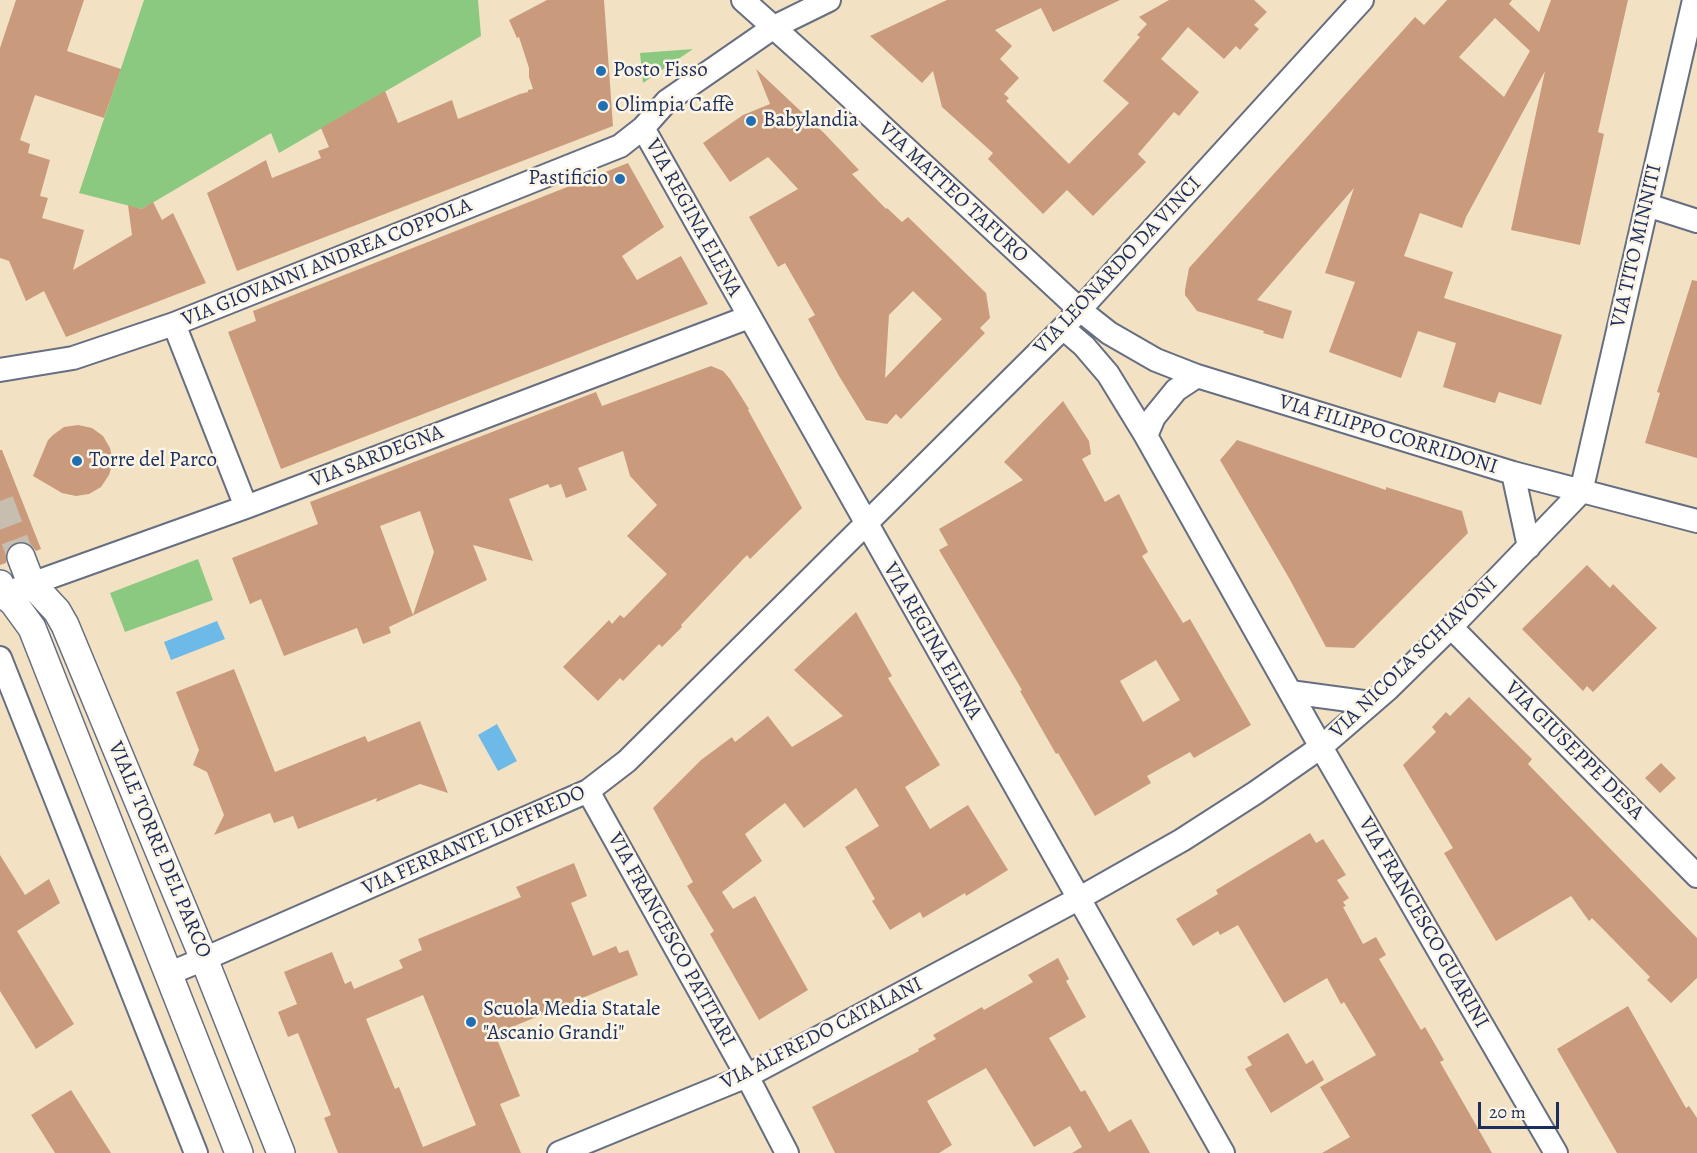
<!DOCTYPE html>
<meta charset="utf-8">
<style>
body{margin:0}
#map{position:relative;width:1697px;height:1153px;overflow:hidden;background:#f2e2c3;font-family:Alegreya,serif}
canvas{display:block}
.scale{position:absolute;left:1478px;top:1102px;width:81px;height:27px;box-sizing:border-box;border:3px solid #1b2f5e;border-top:0;padding-left:8px;font-size:18px;line-height:21px;white-space:nowrap;color:#1b2f5e;-webkit-text-stroke:4px #fcf5e5;paint-order:stroke}
</style>
<div id="map">
<canvas width="1697" height="1153"></canvas>
<div class="scale">20 m</div>
</div>
<script>
const context = document.querySelector('canvas').getContext('2d');
context.lineJoin = 'round';
function fill(path, color) { context.fillStyle = color; context.fill(path, 'evenodd'); }
function trace(path, color, width, dash) { context.strokeStyle = color; context.lineWidth = width; context.lineCap = dash ? 'butt' : 'round'; context.setLineDash(dash || []); context.stroke(path); }
function write(font, color, halo, rows, align = 'center') {
  context.font = font + ' Alegreya,serif'; context.lineWidth = 5; context.setLineDash([]); context.textBaseline = 'middle'; context.strokeStyle = halo; context.fillStyle = color; for (const [text, x, y, turn = 0] of rows) {
    context.save(); context.translate(x, y); context.rotate((+turn || 0) * Math.PI / 180); context.textAlign = isNaN(turn) ? turn : align; if (halo) context.strokeText(text, 0, 0); context.fillText(text, 0, 0); context.restore();
  }
}
fill(new Path2D(`
 M144 0H478L481 36 279 153 271 133 142 209 79 193Z
 M693 49 643 83 640 53Z
 M198 559 213 600 125 632 110 593Z`), '#8ac97f');
fill(new Path2D(`
 M217 621 225 639 171 660 164 642Z
 M497 724 517 761 498 771 478 735Z`), '#6db9e7');
fill(new Path2D(`
 M16 0H84L67 51 121 69 104 118 35 95 20 140 30 144 28 153 50 160 40 196 48 198 42 218 84 230 73 270 132 235 128 205 142 209 153 202 162 220 173 213 206 283 66 337 44 291 26 301 9 261 0 258V48Z
 M547 0H604L613 126 237 271 207 193 266 160 272 178 321 158 318 151 329 147 321 128 385 91 398 123 452 100 458 119 520 94 528 92V90L533 89 529 77V68L519 37 517 38 509 20Z
 M947 0H1120L1053 32 1041 8 995 30 1012 46 1000 59 1019 78 1004 94 1009 98 1006 101 1069 164 1129 103 1103 81 1140 37 1137 35 1147 24 1139 17 1169 0H1254L1267 12 1254 25 1259 29 1240 50 1236 46 1224 59 1188 27 1161 59 1199 92 1179 116 1174 112 1138 154 1146 162 1093 216 1067 190 1043 214 988 159 993 153 942 107 933 71 922 83 870 36Z
 M1447 0H1512L1509 4 1539 32 1551 0H1628L1598 132 1604 134 1580 245 1511 230 1545 71 1466 217 1462 228 1420 213 1404 256 1453 272 1444 298 1562 335 1541 405 1499 392 1495 403 1443 387 1456 343 1418 331 1401 378 1329 352 1355 282 1325 273 1354 188 1257 300 1292 311 1283 339 1263 333 1264 331 1197 311 1185 295V290L1189 268 1199 257 1415 17 1424 25ZM1495 18 1530 51 1504 97 1459 57Z
 M756 69 825 134 859 170 852 174 886 209 887 208 902 222 908 217 986 293 990 318 980 328 985 333 901 419 896 414 887 424 866 420 839 376 808 319 815 315 785 263 778 267 749 217 798 189 768 157 730 182 703 143 743 115 770 104ZM913 291 942 319 885 378 889 315Z
 M628 163 664 227 622 256 637 280 681 256 708 304 281 469 228 332 256 321 253 311Z
 M1692 280 1697 281V458L1645 443 1660 393 1657 392Z
 M711 366 723 371 730 379 749 409 748 410 802 508 750 559 747 555 681 625 682 627 662 647 659 644 623 681 620 678 598 701 563 667 609 620 612 624 620 615 624 618 667 574 627 536 657 505 630 476 623 451 578 468 587 490 566 498 561 484 550 488 548 484 509 499 533 561 473 545 487 580 389 627 391 633 363 644 357 628 284 656 261 599 250 604 232 558 318 524 310 502 596 392 602 406ZM420 511 434 552 413 615 380 526Z
 M1063 401 1089 441 1091 454 1082 459 1105 502 1119 494 1148 552 1142 556 1183 623 1190 619 1251 725 1194 758 1190 752 1147 776 1151 783 1095 816 1058 753 1056 754 1020 691 1022 690 939 550 948 545 939 529 1023 480 1004 462ZM1156 660 1180 700 1143 722 1120 681Z
 M78 425 92 428 103 436 110 448 113 462 109 475 101 487 89 494 76 496 62 493 33 476 48 440 53 435 64 427Z
 M1237 440 1386 490V487L1462 511 1468 533 1354 648 1326 647 1289 578 1220 460Z
 M0 450H2L41 549 36 551 31 545 24 542 15 543 8 548 6 554V563L0 565Z
 M1587 565 1610 588 1613 584 1657 628 1593 692 1587 686 1583 691 1522 629Z
 M856 612 892 676 888 678 940 765 905 787 930 829 968 805 1008 870 966 896 965 893 923 918 920 912 890 930 872 901 875 899 845 847 879 826 856 788 804 828 785 803 745 834 762 861 722 892 733 909 755 896 808 990 759 1020 710 934 714 931 687 886 693 882 653 808 701 760 732 737 735 742 768 716 792 747 843 716 794 670Z
 M234 669 275 772 365 736 368 742 420 721 448 793 420 784 376 802 377 798 298 829 293 816 274 823 270 813 214 835 224 815 207 772 193 765 199 750 176 692Z
 M1469 697 1532 759 1528 764 1697 938V978L1671 1003 1647 980 1650 977 1592 918 1589 921 1571 896 1496 941 1444 853 1453 848 1403 765 1436 732 1432 727 1446 712 1450 716Z
 M1661 763 1676 778 1660 793 1645 778Z
 M1310 833 1316 843 1323 839 1346 875 1337 880 1349 898 1343 902 1346 906 1343 907 1363 944 1376 937 1386 955 1379 959 1421 1030 1425 1027 1444 1060 1440 1062 1492 1153H1322L1350 1137 1320 1087 1376 1055 1344 1002 1341 1004 1327 978 1284 1003 1238 925 1220 935 1218 931 1193 946 1176 919 1218 894 1216 890Z
 M0 855 25 895 49 879 60 903 17 931 74 1024 36 1049 0 991Z
 M574 863 587 896 571 903 593 956 616 946 619 953 628 950 638 975 495 1034 520 1096 500 1104 521 1153H338L324 1118 331 1115 298 1033 288 1037 278 1012 297 1004 284 972 332 952 345 984 351 981 354 989 403 968 399 960 422 950 418 939 521 897 516 887ZM423 995 476 1125 423 1147 399 1087 395 1089 366 1019Z
 M1058 958 1069 979 1066 981 1086 1017 1049 1038 1081 1092 1085 1090 1109 1132 1131 1119 1150 1153H1072L1082 1147 1070 1126 1034 1147 986 1068 927 1101 952 1145 939 1153H835L812 1107 919 1051 918 1049 936 1039 933 1035 982 1007 984 1010 1033 982 1028 975Z
 M1628 1006 1686 1108 1689 1106 1697 1118V1153H1617L1557 1049Z
 M1288 1033 1306 1064 1313 1060 1324 1080 1271 1113 1245 1069 1252 1065 1247 1057Z
 M71 1090 83 1109 111 1153H55L31 1115Z`), '#c99b7c');
trace(new Path2D(`
 M0 501 21 557`), '#c7beaf', 27, [27, 14]);
const minor = new Path2D(`
 M743 0 819 68 1080 310 1109 333 1156 360 1197 376 1513 473 1697 521
 M643 128 1223 1153
 M1647 205 1697 221
 M174 324 246 507
 M1063 328 1084 346 1108 374 1146 436 1321 747 1556 1153
 M0 370 73 358 174 324 620 146 643 128 667 101 774 27 829 0
 M1146 436 1154 417 1176 390 1197 376
 M1513 473 1529 547
 M0 597 3 594 246 507 749 317
 M1451 627 1697 876
 M0 658 196 1153
 M1290 692 1371 703
 M588 791 747 1076 787 1153
 M168 974 204 959 588 791 627 761 1063 328 1362 0
 M559 1153 747 1076 1078 899 1182 840 1255 793 1321 747 1388 689 1451 627 1581 492 1694 0`);
const tertiary = new Path2D(`
 M21 557 31 583 57 611 65 625 204 959 281 1153
 M0 584 3 594 13 602 32 628 239 1153`);
trace(minor, '#666e81', 26);
trace(tertiary, '#666e81', 30);
trace(minor, '#fff', 22);
trace(tertiary, '#fff', 27);
for (const [x, y, r, color] of [
 [601,71,6,"#1f6fb2"],
 [603,106,6,"#1f6fb2"],
 [751,121,6,"#1f6fb2"],
 [620,179,6,"#1f6fb2"],
 [77,461,6,"#1f6fb2"],
 [471,1022,6,"#1f6fb2"]
]) { const dot = new Path2D(); dot.arc(x, y, r, 0, 2 * Math.PI); context.fillStyle = color; context.fill(dot); trace(dot, '#fcf5e5', 2); }
write('21px', '#1b2f5e', '#fcf5e5', [
 ["Posto Fisso",613,71],
 ["Olimpia Caffè",615,106],
 ["Babylandia",763,121],
 ["Pastificio",608,179,"right"],
 ["Torre del Parco",89,461],
 ["Scuola Media Statale",483,1010],
 ["\"Ascanio Grandi\"",483,1034]
], 'left');
write('21px', '#1b2f5e', '#fcf5e5', [
 ["VIA MATTEO TAFURO",953,193,43],
 ["VIA REGINA ELENA",693,218,61],
 ["VIA TITO MINNITI",1637,246,-77],
 ["VIA GIOVANNI ANDREA COPPOLA",327,263,-22],
 ["VIA LEONARDO DA VINCI",1118,266,-47],
 ["VIA FILIPPO CORRIDONI",1388,435,17],
 ["VIA SARDEGNA",377,457,-21],
 ["VIA REGINA ELENA",932,641,60],
 ["VIA NICOLA SCHIAVONI",1414,658,-44],
 ["VIA GIUSEPPE DESA",1574,751,45],
 ["VIA FERRANTE LOFFREDO",474,841,-24],
 ["VIALE TORRE DEL PARCO",159,850,67],
 ["VIA FRANCESCO GUARINI",1423,923,60],
 ["VIA FRANCESCO PATITARI",671,940,61],
 ["VIA ALFREDO CATALANI",822,1034,-27]
]);
</script>
